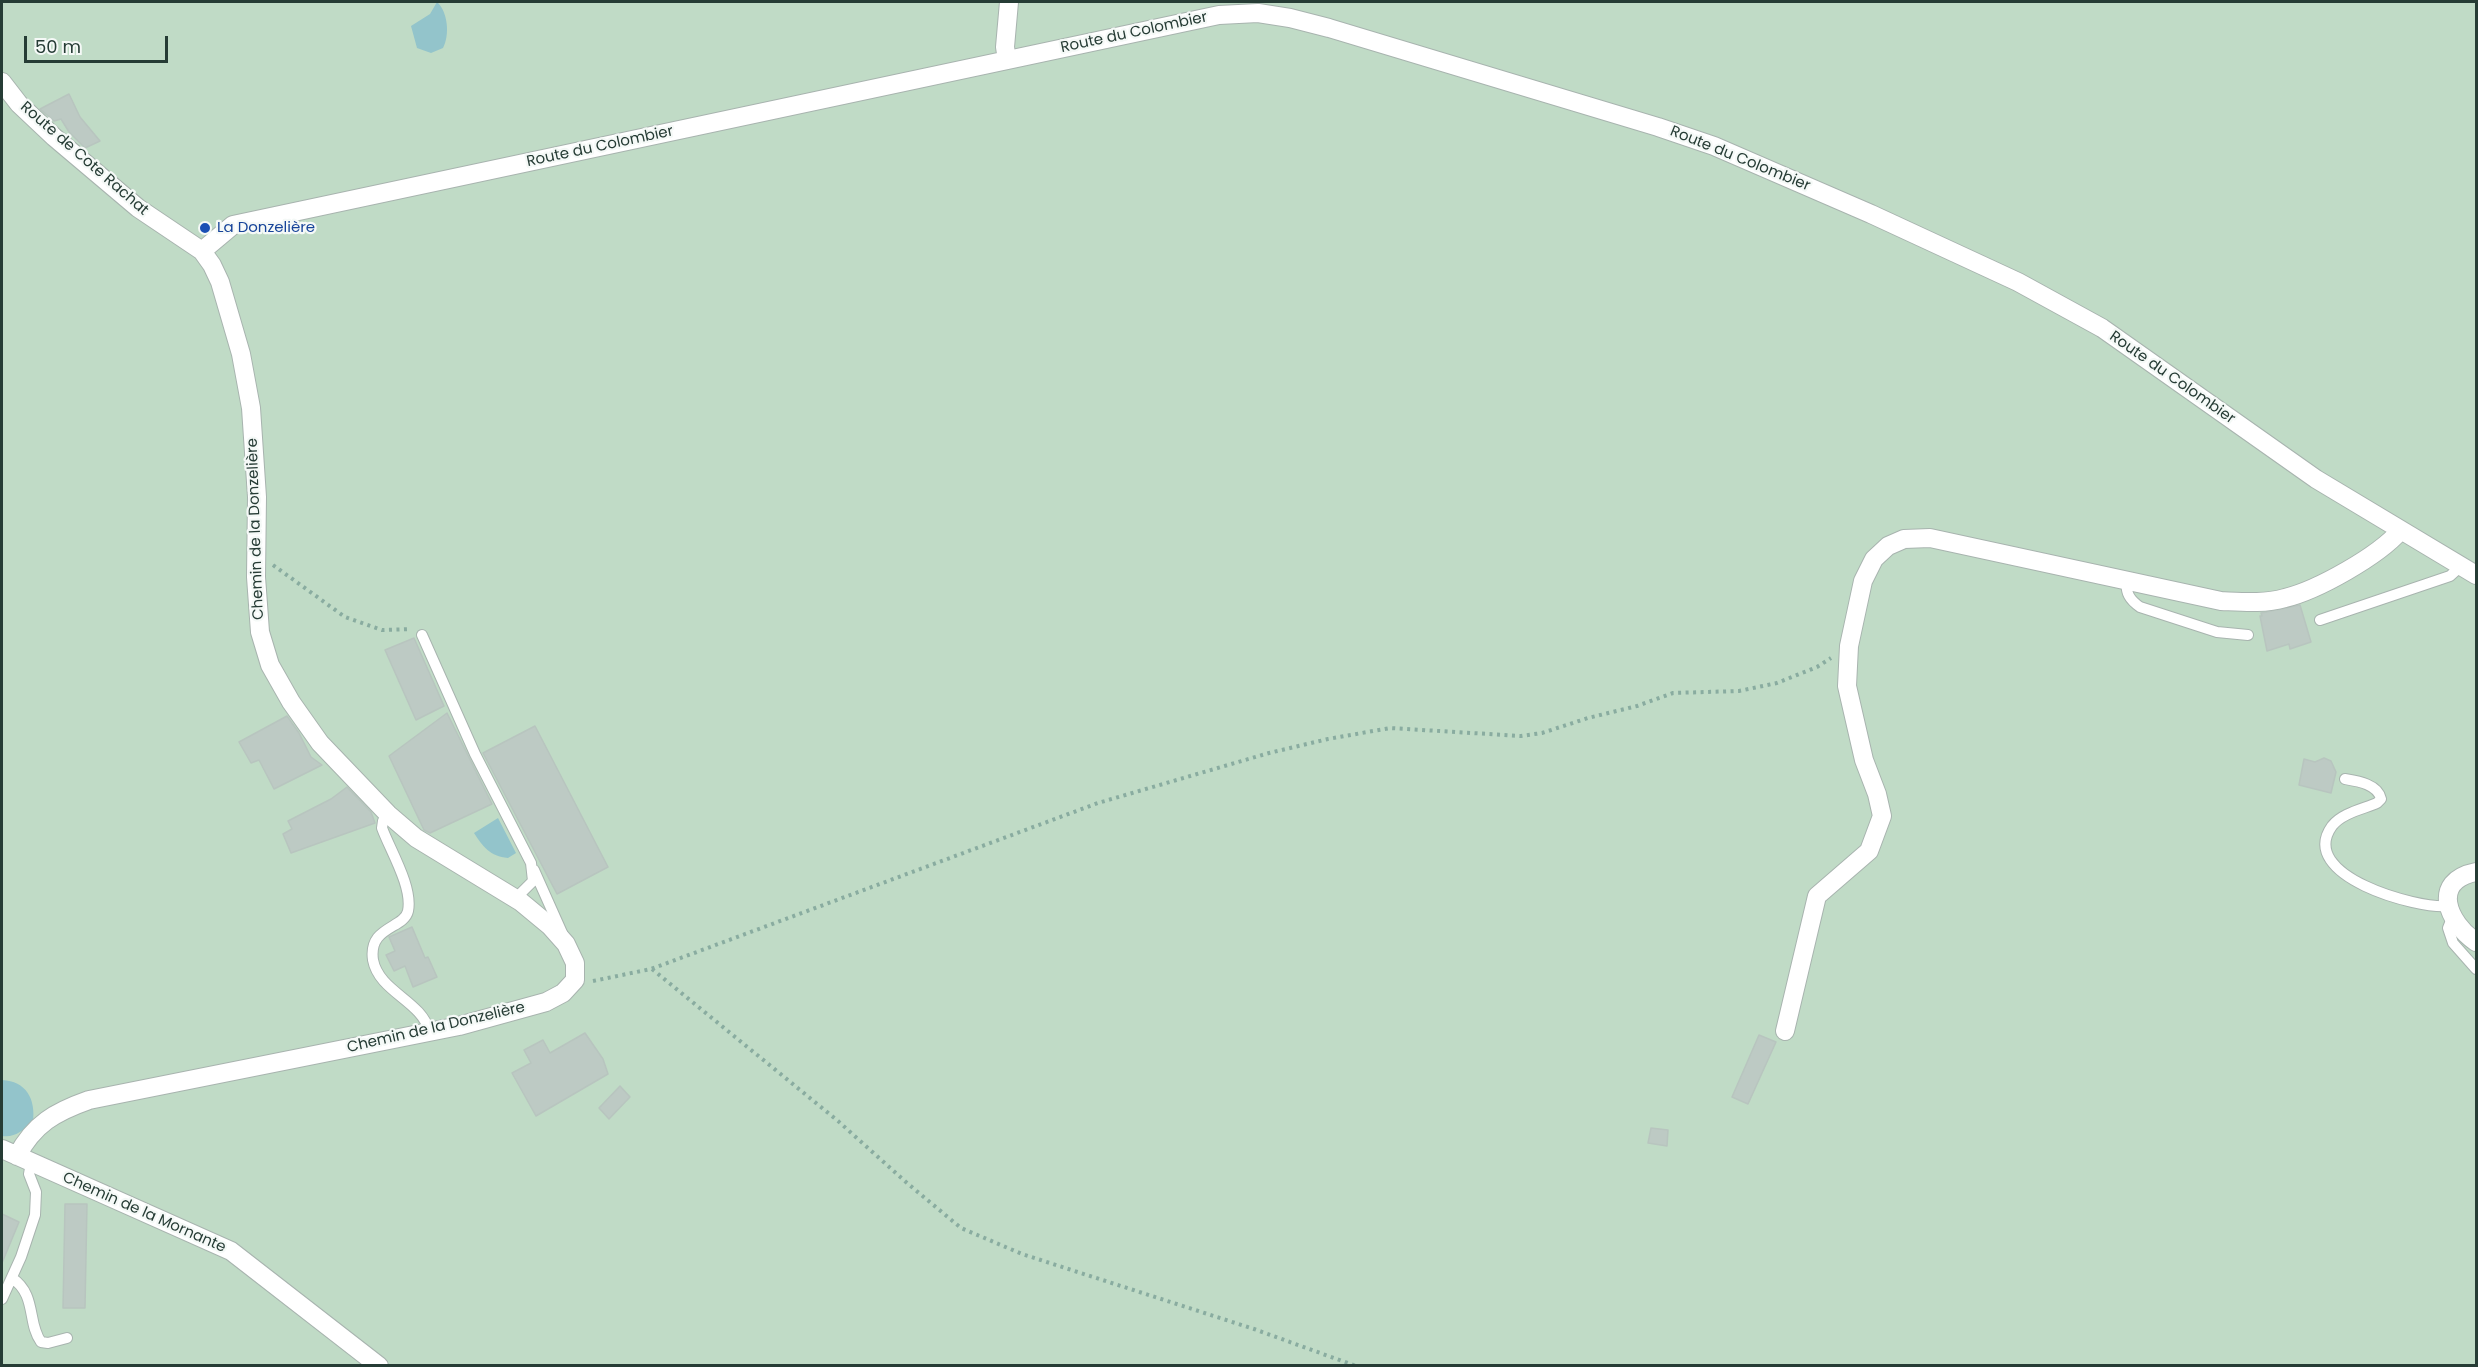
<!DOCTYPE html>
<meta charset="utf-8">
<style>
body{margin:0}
#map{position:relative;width:2478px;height:1367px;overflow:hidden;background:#e5ece9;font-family:Poppins,sans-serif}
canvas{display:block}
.frame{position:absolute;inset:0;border:3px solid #263c35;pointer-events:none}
.scale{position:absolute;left:24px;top:36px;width:144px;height:27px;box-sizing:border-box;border:3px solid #263c35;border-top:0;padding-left:8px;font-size:18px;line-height:21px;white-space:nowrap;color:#263c35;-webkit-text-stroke:4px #f5f9f7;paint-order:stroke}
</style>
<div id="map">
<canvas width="2478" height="1367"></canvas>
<div class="frame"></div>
<div class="scale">50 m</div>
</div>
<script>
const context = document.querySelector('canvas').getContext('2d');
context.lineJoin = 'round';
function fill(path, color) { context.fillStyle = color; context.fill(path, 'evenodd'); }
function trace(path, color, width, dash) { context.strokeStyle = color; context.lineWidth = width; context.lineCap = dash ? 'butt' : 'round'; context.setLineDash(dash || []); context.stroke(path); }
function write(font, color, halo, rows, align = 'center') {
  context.font = font + ' Poppins,sans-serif'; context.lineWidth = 4.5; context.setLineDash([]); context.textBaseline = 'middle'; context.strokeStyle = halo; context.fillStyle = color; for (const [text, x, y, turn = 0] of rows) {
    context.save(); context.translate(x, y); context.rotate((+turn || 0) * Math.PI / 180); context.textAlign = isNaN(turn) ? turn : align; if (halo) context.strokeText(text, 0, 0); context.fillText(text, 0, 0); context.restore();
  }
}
fill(new Path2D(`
 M2 2H2476V1365L2 1366Z`), '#c0dbc6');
fill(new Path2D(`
 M437 2C448 12 450 35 443 48L431 53 417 48 411 26 430 14Z
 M498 818 516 853 508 858C490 856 483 847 474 833Z
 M2 1080C26 1081 36 1099 33 1122 23 1130 15 1138 2 1136Z`), '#93c4cb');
const building = new Path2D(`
 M69 94 80 117 100 141 85 148 69 132 61 119 54 121 40 109Z
 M2300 605 2311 642 2290 649 2289 644 2267 651 2260 616H2262L2261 613Z
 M414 638 444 706 416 720 385 650Z
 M447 713 492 804 430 833 424 830 389 756Z
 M287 716 299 733 311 757 322 765 274 789 259 760 251 763 239 742Z
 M535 726 608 867 557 894 483 753Z
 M2304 759 2315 762 2324 758 2331 761 2336 772 2331 793 2299 785Z
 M347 787 371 812 375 823 291 853 283 834 292 829 288 821 331 799Z
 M412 927 425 958 428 957 437 977 413 987 405 966 394 971 386 955 395 951 389 937Z
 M585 1033 603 1059 608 1074 536 1116 512 1073 531 1063 524 1050 543 1040 550 1053Z
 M1759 1035 1776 1042 1748 1104 1732 1097Z
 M620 1086 630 1097 609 1119 599 1108Z
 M1651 1128 1668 1130 1667 1146 1648 1143Z
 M65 1204H87L85 1308H63Z
 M2 1214 19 1222 2 1263Z`);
fill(building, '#bdcac4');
trace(building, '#b8c5bf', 1.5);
const lane = new Path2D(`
 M2127 580C2125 593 2130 600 2140 607L2217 632 2248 635
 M2320 620 2450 576 2461 566
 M422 635 475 754 531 863 533 881 520 894 513 896
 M2345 779C2357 781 2378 784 2381 799L2377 803C2363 809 2342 813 2332 826 2296 876 2417 909 2448 906
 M388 814 383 821 382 828C390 850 413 887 408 911 404 929 368 926 373 960 379 992 422 1001 429 1031
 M534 870 563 935
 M2452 918 2448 928 2453 943 2476 969
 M12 1278C37 1295 27 1323 41 1342L48 1343 67 1338
 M2 1299 21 1257 35 1215 36 1192 29 1174 31 1163`);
const street = new Path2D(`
 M1007 60 1005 47 1009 2
 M2 82 19 104 54 137 138 208 202 251 212 265 220 282 241 354 251 408 257 497 256 577 260 632 270 665 291 702 320 743 388 814 416 838 521 902 550 926 566 944 575 963V980L563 993 546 1002 459 1026 89 1100C55 1112 34 1124 17 1156
 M202 251 233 225 1219 15 1258 13 1290 18 1329 28 1658 127 1714 146 1871 214 2018 282 2102 328 2316 479 2476 575
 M2476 872C2430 881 2448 923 2476 942
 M1785 1031 1817 896 1869 851 1882 816 1877 794 1864 760 1847 686 1849 646 1863 581 1874 559 1888 546 1904 539 1930 538 2221 601C2243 602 2264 604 2285 598 2318 590 2378 556 2400 531
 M2 1149 231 1251 379 1366`);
trace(lane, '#a8b4af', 12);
trace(street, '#a8b4af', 20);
trace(new Path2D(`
 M273 565 345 617 382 630 411 629
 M652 969 838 1121 907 1183 961 1228 1022 1254 1254 1329 1356 1366
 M593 981 651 969 1098 803 1269 753 1328 739 1390 728 1521 736 1542 733 1588 718 1637 706 1673 693 1739 691 1777 683 1817 667 1831 658`), '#89aca0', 4, [3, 4.5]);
trace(lane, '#fff', 10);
trace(street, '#fff', 18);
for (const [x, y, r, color] of [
 [205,228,6,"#1a4fb4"]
]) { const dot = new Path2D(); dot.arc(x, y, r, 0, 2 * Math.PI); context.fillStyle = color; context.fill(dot); trace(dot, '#f5f9f7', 2); }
write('15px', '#263c35', '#f5f9f7', [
 ["Route du Colombier",1134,33,-12],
 ["Route du Colombier",600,147,-12],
 ["Route de Cote Rachat",84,159,41],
 ["Route du Colombier",1740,159,22],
 ["Route du Colombier",2172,378,35],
 ["Chemin de la Donzelière",256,529,-92],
 ["Chemin de la Donzelière",436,1028,-13],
 ["Chemin de la Mornante",144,1213,24]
]);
write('15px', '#164399', '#f5f9f7', [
 ["La Donzelière",217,228]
], 'left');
</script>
